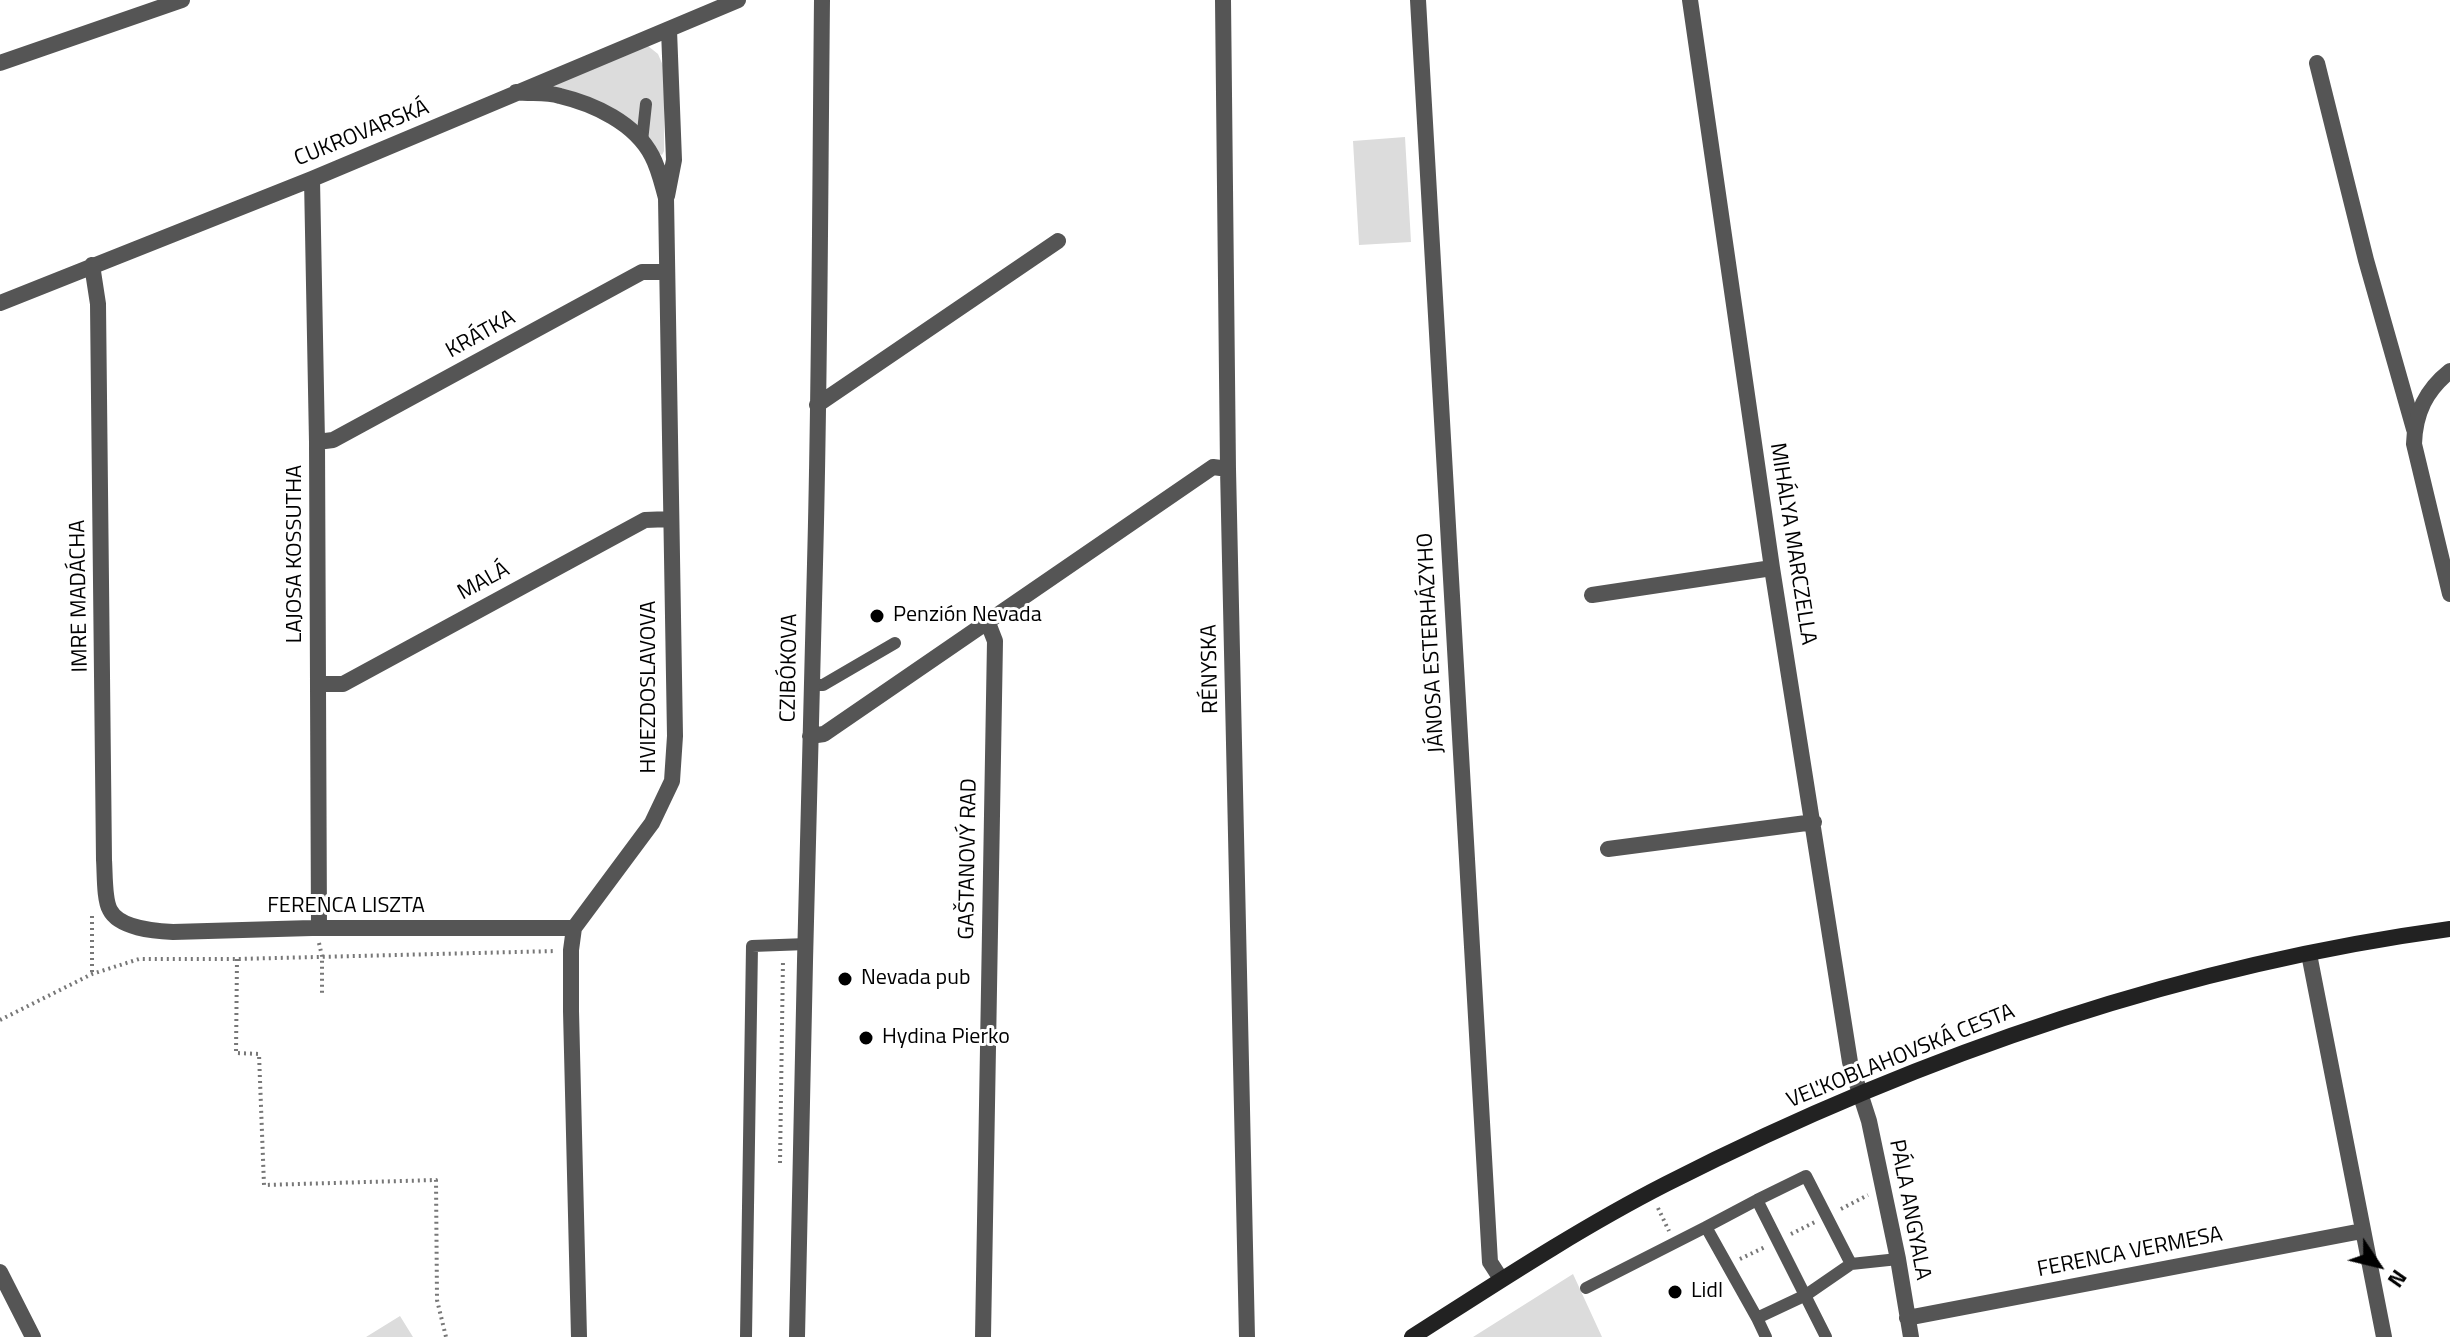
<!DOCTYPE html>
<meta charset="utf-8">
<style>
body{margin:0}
#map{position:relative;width:2450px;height:1337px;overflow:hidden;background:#fff;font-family:"Titillium Web",sans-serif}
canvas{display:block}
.north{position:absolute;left:2338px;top:1225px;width:80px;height:80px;-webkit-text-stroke:6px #fff;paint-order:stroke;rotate:125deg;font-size:22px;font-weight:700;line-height:32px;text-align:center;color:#000}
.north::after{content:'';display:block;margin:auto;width:28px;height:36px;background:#000;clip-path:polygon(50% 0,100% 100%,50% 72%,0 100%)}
</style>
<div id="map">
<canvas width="2450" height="1337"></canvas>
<div class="north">N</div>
</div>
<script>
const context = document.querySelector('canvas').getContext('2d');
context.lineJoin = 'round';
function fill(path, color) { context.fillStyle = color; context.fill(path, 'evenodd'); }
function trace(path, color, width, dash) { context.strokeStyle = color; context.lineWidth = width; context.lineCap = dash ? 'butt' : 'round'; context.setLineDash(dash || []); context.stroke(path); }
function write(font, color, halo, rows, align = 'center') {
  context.font = font + ' "Titillium Web",sans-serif'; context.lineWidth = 6; context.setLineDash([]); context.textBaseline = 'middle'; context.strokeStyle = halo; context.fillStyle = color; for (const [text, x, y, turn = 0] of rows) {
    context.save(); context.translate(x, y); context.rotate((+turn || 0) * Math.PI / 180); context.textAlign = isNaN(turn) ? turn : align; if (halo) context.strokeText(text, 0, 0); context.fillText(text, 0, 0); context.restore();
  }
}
fill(new Path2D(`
 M648 46 658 54 664 68V151L662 155 544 86Z
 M1405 137 1411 242 1359 245 1353 141Z
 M1573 1274 1602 1337H1473Z
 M400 1316 413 1337H366Z`), '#dcdcdc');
trace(new Path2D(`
 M92 916V974
 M319 943 322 956V993
 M237 959 236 1053 259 1054 264 1185 436 1180 437 1300 446 1337
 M0 1020 92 974 139 959H237L556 951
 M780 1163 783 960
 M1658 1208 1669 1231
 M1841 1209 1868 1195
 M1791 1234 1815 1222
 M1740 1259 1765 1247`), '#777', 4, [2, 4]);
trace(new Path2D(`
 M642 141 646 104
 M810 685H823L895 643
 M1757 1200 1806 1176 1851 1264
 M1586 1288 1706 1227
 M1757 1318 1706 1227 1757 1200 1826 1337
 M746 1337 752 946 807 944
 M1766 1337 1757 1318 1806 1295 1851 1264 1898 1259`), '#555', 12);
trace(new Path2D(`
 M1223 0 1228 469 1247 1337
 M1418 0 1490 1262 1501 1279
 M1690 0 1772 568 1850 1062 1869 1121 1898 1259 1911 1337
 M2317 63 2366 260 2414 429
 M516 92C530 94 546 92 560 96 594 104 635 123 652 156 659 169 662 184 666 198L675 736 672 781 652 823 574 928 571 950V1011L579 1337
 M312 179 317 442 319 928
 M667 196 674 160 669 30
 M92 265 98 304 104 860C105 873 104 900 110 910 119 928 154 931 173 932L312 928H574
 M0 303 312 179 738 0
 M817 405 1058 241
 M317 442 333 440 642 272H666
 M1592 595 1772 568
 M319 684H343L645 520 670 519
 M810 736 824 734 1213 467 1228 469
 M1608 849 1814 822
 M2309 954 2384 1337
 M0 1272 33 1337
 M1907 1318 2362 1231
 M797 1337C802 1079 808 822 815 564 820 376 820 188 822 0
 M983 1337 995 641 988 623`), '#555', 16);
trace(new Path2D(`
 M0 63 182 0
 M2450 371C2426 390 2415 413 2414 444L2450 594`), '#555', 16);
trace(new Path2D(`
 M1412 1337C1495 1284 1578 1229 1666 1184 1912 1059 2176 966 2450 929`), '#222', 16);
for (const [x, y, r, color] of [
 [877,616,8,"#000"],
 [845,979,8,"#000"],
 [866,1038,8,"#000"],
 [1675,1292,8,"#000"]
]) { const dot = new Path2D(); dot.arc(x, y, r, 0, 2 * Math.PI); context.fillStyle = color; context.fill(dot); trace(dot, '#fff', 3); }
write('22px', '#000', '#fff', [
 ["CUKROVARSKÁ",362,134,-22],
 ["KRÁTKA",481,335,-29],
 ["MIHÁLYA MARCZELLA",1792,544,81],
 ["LAJOSA KOSSUTHA",296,554,-90],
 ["MALÁ",484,582,-29],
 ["IMRE MADÁCHA",80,596,-91],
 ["JÁNOSA ESTERHÁZYHO",1432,643,-93],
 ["CZIBÓKOVA",790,668,-89],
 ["RÉNYSKA",1211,669,-91],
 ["HVIEZDOSLAVOVA",650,687,-90],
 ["GAŠTANOVÝ RAD",969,859,-89],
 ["FERENCA LISZTA",346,907],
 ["VEĽKOBLAHOVSKÁ CESTA",1901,1057,-22],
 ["PÁLA ANGYALA",1909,1210,79],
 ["FERENCA VERMESA",2130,1253,-11]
]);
write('22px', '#000', '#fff', [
 ["Penzión Nevada",893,616],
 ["Nevada pub",861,979],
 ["Hydina Pierko",882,1038],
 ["Lidl",1691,1292]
], 'left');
</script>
